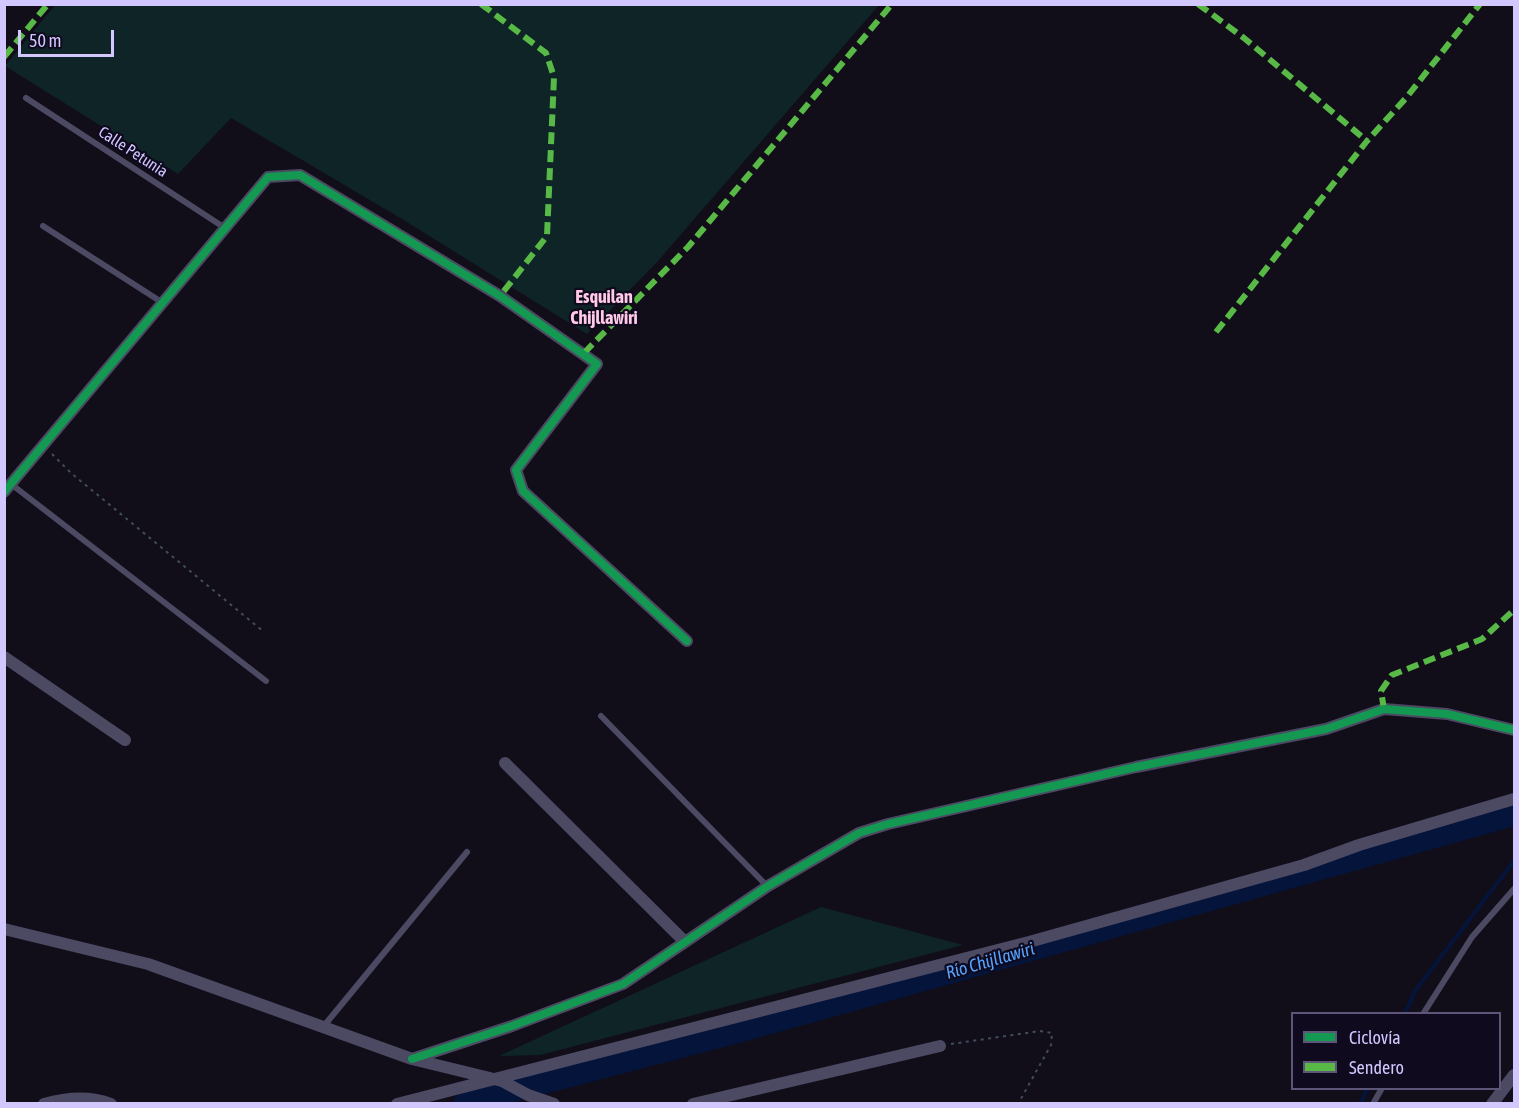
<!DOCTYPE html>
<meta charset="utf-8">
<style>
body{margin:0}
#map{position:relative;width:1519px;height:1108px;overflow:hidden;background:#110e1a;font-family:"Asap Condensed",sans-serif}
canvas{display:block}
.frame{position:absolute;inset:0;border:6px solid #d2c7ff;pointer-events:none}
.legend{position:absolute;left:1291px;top:1012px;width:210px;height:78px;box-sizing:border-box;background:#0f0a1e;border:2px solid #5d5678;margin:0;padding:8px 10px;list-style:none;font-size:18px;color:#d2c7ff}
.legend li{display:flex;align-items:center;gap:12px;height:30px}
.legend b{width:30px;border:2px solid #5d5678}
.scale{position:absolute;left:18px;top:30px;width:96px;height:27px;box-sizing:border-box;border:3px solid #d2c7ff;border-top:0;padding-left:8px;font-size:18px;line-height:21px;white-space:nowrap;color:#d2c7ff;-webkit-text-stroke:4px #0f0a1e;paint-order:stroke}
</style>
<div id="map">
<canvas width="1519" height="1108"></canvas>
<div class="frame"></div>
<ul class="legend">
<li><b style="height:8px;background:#139951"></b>Ciclovía</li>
<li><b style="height:8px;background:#58b947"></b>Sendero</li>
</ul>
<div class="scale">50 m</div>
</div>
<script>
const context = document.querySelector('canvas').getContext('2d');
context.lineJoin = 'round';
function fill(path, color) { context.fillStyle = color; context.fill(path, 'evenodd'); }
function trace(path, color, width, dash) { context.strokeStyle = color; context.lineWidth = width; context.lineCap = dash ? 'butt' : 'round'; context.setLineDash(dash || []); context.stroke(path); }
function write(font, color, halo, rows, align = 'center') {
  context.font = font + ' "Asap Condensed",sans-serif'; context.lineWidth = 4.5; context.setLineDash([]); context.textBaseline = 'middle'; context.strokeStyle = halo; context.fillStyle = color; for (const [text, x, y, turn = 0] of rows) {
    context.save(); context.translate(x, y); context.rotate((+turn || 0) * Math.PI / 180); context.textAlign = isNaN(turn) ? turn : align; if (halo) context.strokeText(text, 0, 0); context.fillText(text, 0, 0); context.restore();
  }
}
fill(new Path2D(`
 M55 5V4L879 5 658 261 587 334 402 219 231 118 178 174 5 66Z
 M821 907 963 945 540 1055 499 1056Z`), '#0e2427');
trace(new Path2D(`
 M1405 1014 1415 991 1514 861
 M1360 1104 1368 1088`), '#05143a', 4);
trace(new Path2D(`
 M464 1104 745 1030 1514 815`), '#05143a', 22);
trace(new Path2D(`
 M52 454 71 473 264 632
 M951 1044 1040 1031 1052 1033 1051 1045 1018 1104`), '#404d5c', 2, [3, 4.5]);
trace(new Path2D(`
 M26 98 225 228
 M43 226 163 303
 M11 484 266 681
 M601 716 767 886
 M1423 1014 1472 937 1514 889
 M323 1027 467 852
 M1373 1104 1382 1088`), '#4c4963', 6);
trace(new Path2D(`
 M4 492 268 177 300 175 500 296 597 364 516 470 523 491 687 641
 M4 657 125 740
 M505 763 685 942
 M4 929 148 964 412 1059 502 1081 528 1095 554 1104
 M412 1059 512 1026 623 984 768 886 859 833 888 824 1136 767 1326 729 1384 709 1447 714 1514 730
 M44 1104C65 1098 90 1096 111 1104
 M397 1104 1029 942 1304 865 1359 845 1514 799
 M693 1104 940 1046
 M1492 1104 1514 1075`), '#4c4963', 12);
trace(new Path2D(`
 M481 4 546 53 554 77 547 236 500 296
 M1198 4 1244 38 1367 141
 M4 57 48 4
 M1216 332 1367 141 1406 98 1480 4
 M584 353 688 247 892 4
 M1384 709 1381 691 1392 675 1482 639 1514 610`), '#58b947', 6, [12, 6]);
trace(new Path2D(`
 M4 492 268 177 300 175 500 296 597 364 516 470 523 491 687 641
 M412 1059 512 1026 623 984 768 886 859 833 888 824 1136 767 1326 729 1384 709 1447 714 1514 730`), '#139951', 8);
write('16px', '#d2c7ff', '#0f0a1e', [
 ["Calle Petunia",133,152,33]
]);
write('bold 18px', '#ffc9e7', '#0f0a1e', [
 ["Esquilan",604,297],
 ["Chijllawiri",604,318]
]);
write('italic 18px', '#55a3ff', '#0f0a1e', [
 ["Río Chijllawiri",990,961,-16]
]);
</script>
